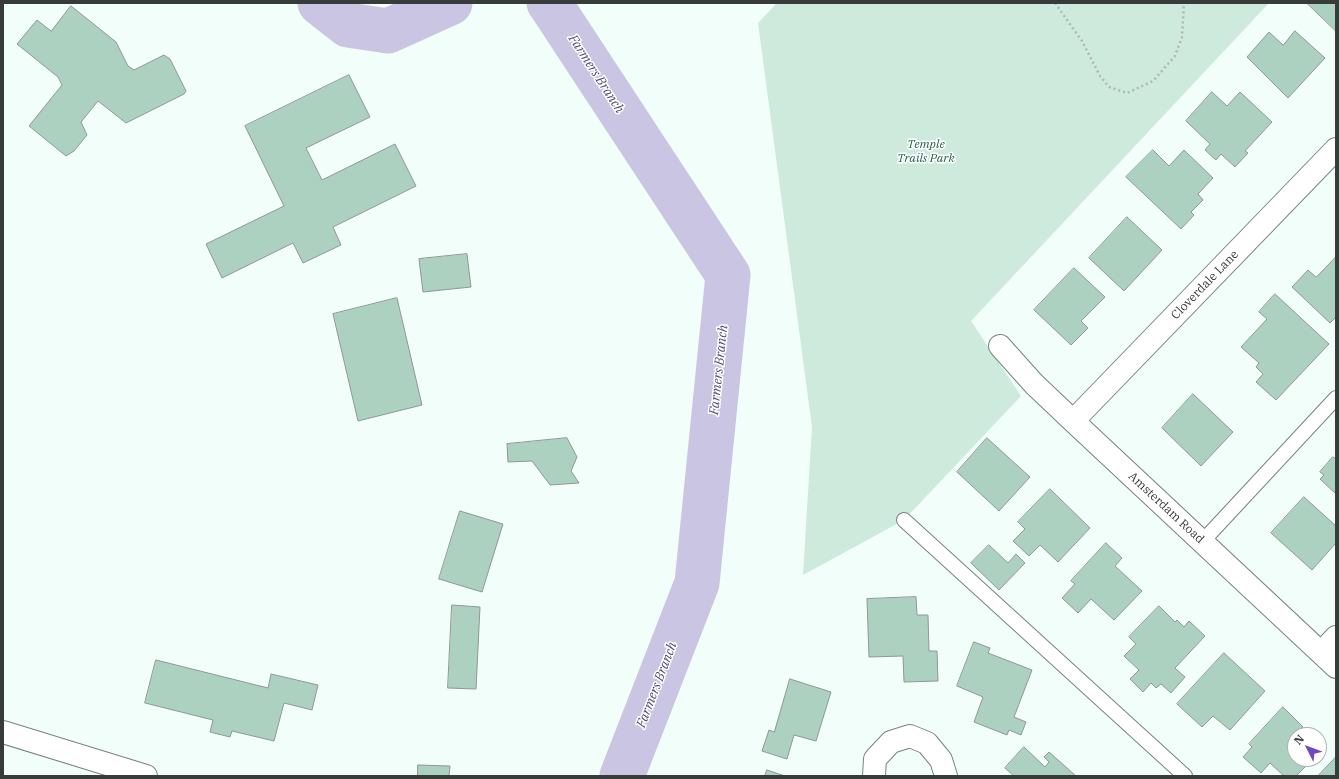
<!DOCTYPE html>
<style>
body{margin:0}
#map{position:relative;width:1339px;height:779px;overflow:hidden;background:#f2fef9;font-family:"IBM Plex Serif",serif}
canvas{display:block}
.frame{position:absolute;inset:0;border:4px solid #373b39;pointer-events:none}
.north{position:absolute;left:1287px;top:727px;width:40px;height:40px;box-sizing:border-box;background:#fff;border:1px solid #afb1b0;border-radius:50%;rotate:312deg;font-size:11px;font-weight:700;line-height:16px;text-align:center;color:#373b39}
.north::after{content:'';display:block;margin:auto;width:14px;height:18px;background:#6f47bf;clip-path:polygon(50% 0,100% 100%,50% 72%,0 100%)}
</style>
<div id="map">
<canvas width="1339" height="779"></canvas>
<div class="frame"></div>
<div class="north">N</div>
</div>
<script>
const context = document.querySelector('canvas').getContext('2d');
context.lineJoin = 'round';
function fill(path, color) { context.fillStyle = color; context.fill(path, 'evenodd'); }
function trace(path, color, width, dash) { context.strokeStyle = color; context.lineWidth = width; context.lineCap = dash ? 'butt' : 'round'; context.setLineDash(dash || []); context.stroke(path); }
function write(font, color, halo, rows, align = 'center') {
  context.font = font + ' "IBM Plex Serif",serif'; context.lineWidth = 3; context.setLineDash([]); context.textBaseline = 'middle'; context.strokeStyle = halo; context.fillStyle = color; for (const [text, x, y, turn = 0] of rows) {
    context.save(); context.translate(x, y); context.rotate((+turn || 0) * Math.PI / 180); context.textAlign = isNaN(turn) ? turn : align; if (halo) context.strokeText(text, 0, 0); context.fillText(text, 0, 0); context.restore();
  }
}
fill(new Path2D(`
 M777 3H1269L971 321 1021 396 904 520 803 575 812 427 758 23Z`), '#cdeadd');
trace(new Path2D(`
 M320 3 348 25 388 31 450 3
 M549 3 550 4 728 275 697 583 622 776`), '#cbc5e4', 45);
const building = new Path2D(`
 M1307 3H1336V31Z
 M71 6 116 42 128 66 134 70 164 55 170 59 186 91 184 94 126 123 98 101 81 122 87 135 74 151 66 156 29 126 62 85 58 77 17 44 37 20 51 31Z
 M1295 31 1325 58 1288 98 1247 57 1269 32 1283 45Z
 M349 75 370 117 306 148 322 180 395 144 416 186 333 227 341 245 303 263 293 243 222 278 206 244 284 206 245 126Z
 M1212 92 1227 106 1240 92 1272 122 1245 151 1248 153 1235 167 1221 154 1216 160 1205 150 1210 144 1186 121Z
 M1153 150 1169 166 1184 150 1213 178 1198 194 1203 200 1191 212 1194 215 1181 229 1126 177Z
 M1127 217 1162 250 1124 291 1089 258Z
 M467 254 471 287 423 292 419 259Z
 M1336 257V317L1330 323 1292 287 1308 270 1316 277Z
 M1074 268 1105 297 1081 321 1088 328 1071 345 1034 310Z
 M1275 294 1329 344 1276 400 1256 382 1263 374 1256 367 1259 363 1241 347 1267 319 1259 312Z
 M397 298 422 405 358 421 333 314Z
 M1193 394 1233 432 1201 466 1162 428Z
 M567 438 577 457 571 471 579 483 550 485 532 461 508 462 507 444Z
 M987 438 1030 477 999 511 957 472Z
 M1333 457 1336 459V494L1320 479 1324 475 1320 472Z
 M1050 489 1090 528 1058 562 1040 545 1029 556 1013 541 1025 529 1018 522Z
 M1304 497 1336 526V543L1312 570 1271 533Z
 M460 511 503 524 482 592 439 579Z
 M1106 543 1122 558 1115 566 1142 591 1114 620 1091 599 1078 613 1062 598 1075 584 1071 581Z
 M989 545 1008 563 1016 554 1025 563 999 590 971 563Z
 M916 597 917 615H928L929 651H937L938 681 904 682 903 656 869 657 867 599Z
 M452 605 480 607 476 689 448 688Z
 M1159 606 1175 622 1177 620 1184 627 1189 621 1205 636 1175 668 1185 677 1171 693 1161 684 1156 688 1151 683 1143 692 1130 679 1139 670 1124 656 1136 644 1129 637Z
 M974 642 990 648 988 653 1032 670 1014 717 1026 722 1021 735 1009 730 1007 735 974 722 983 697 957 686Z
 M1224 653 1265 691 1230 730 1213 716 1202 727 1177 704Z
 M156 660 268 688 271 674 318 685 312 710 284 703 274 741 232 731 230 737 210 732 213 720 145 703Z
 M790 679 831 692 816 741 794 735 787 759 762 751 769 730 774 732Z
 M1283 707 1303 727 1297 733 1300 735H1295V759H1313L1296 776H1284L1270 763 1261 773 1243 757 1252 747 1249 744Z
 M1024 747 1045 767 1049 762 1044 757 1049 752 1076 776H1014L1005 768Z
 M1336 757V776H1318Z
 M418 765 450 766 449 776H418Z
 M767 770 785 776H765Z`);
fill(building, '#acd1c1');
trace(building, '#8e9894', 1);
const service = new Path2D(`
 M904 520 1185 776
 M1202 542 1336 398`);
const minor = new Path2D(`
 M1000 346 1034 384 1073 421 1336 667
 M1073 421 1336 149
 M1321 653 1336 637
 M3 732 146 776
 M874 776 875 759 891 742 910 736 927 743 941 760 946 776`);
trace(service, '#79837f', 16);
trace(minor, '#79837f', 24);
trace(new Path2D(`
 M1055 3 1082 41 1100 76 1109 87 1127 93 1153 81 1175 56 1182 37 1184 3`), '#afb8b4', 2.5, [2, 3]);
trace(service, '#fff', 14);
trace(minor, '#fff', 22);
write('italic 12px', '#22624c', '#fff', [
 ["Temple",926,145],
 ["Trails Park",926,159]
]);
write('12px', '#373b39', '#fff', [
 ["Cloverdale Lane",1205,285,-46],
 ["Amsterdam Road",1166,508,43]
]);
write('italic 13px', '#514673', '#fff', [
 ["Farmers Branch",596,74,57],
 ["Farmers Branch",719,370,-84],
 ["Farmers Branch",657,685,-69]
]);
</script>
